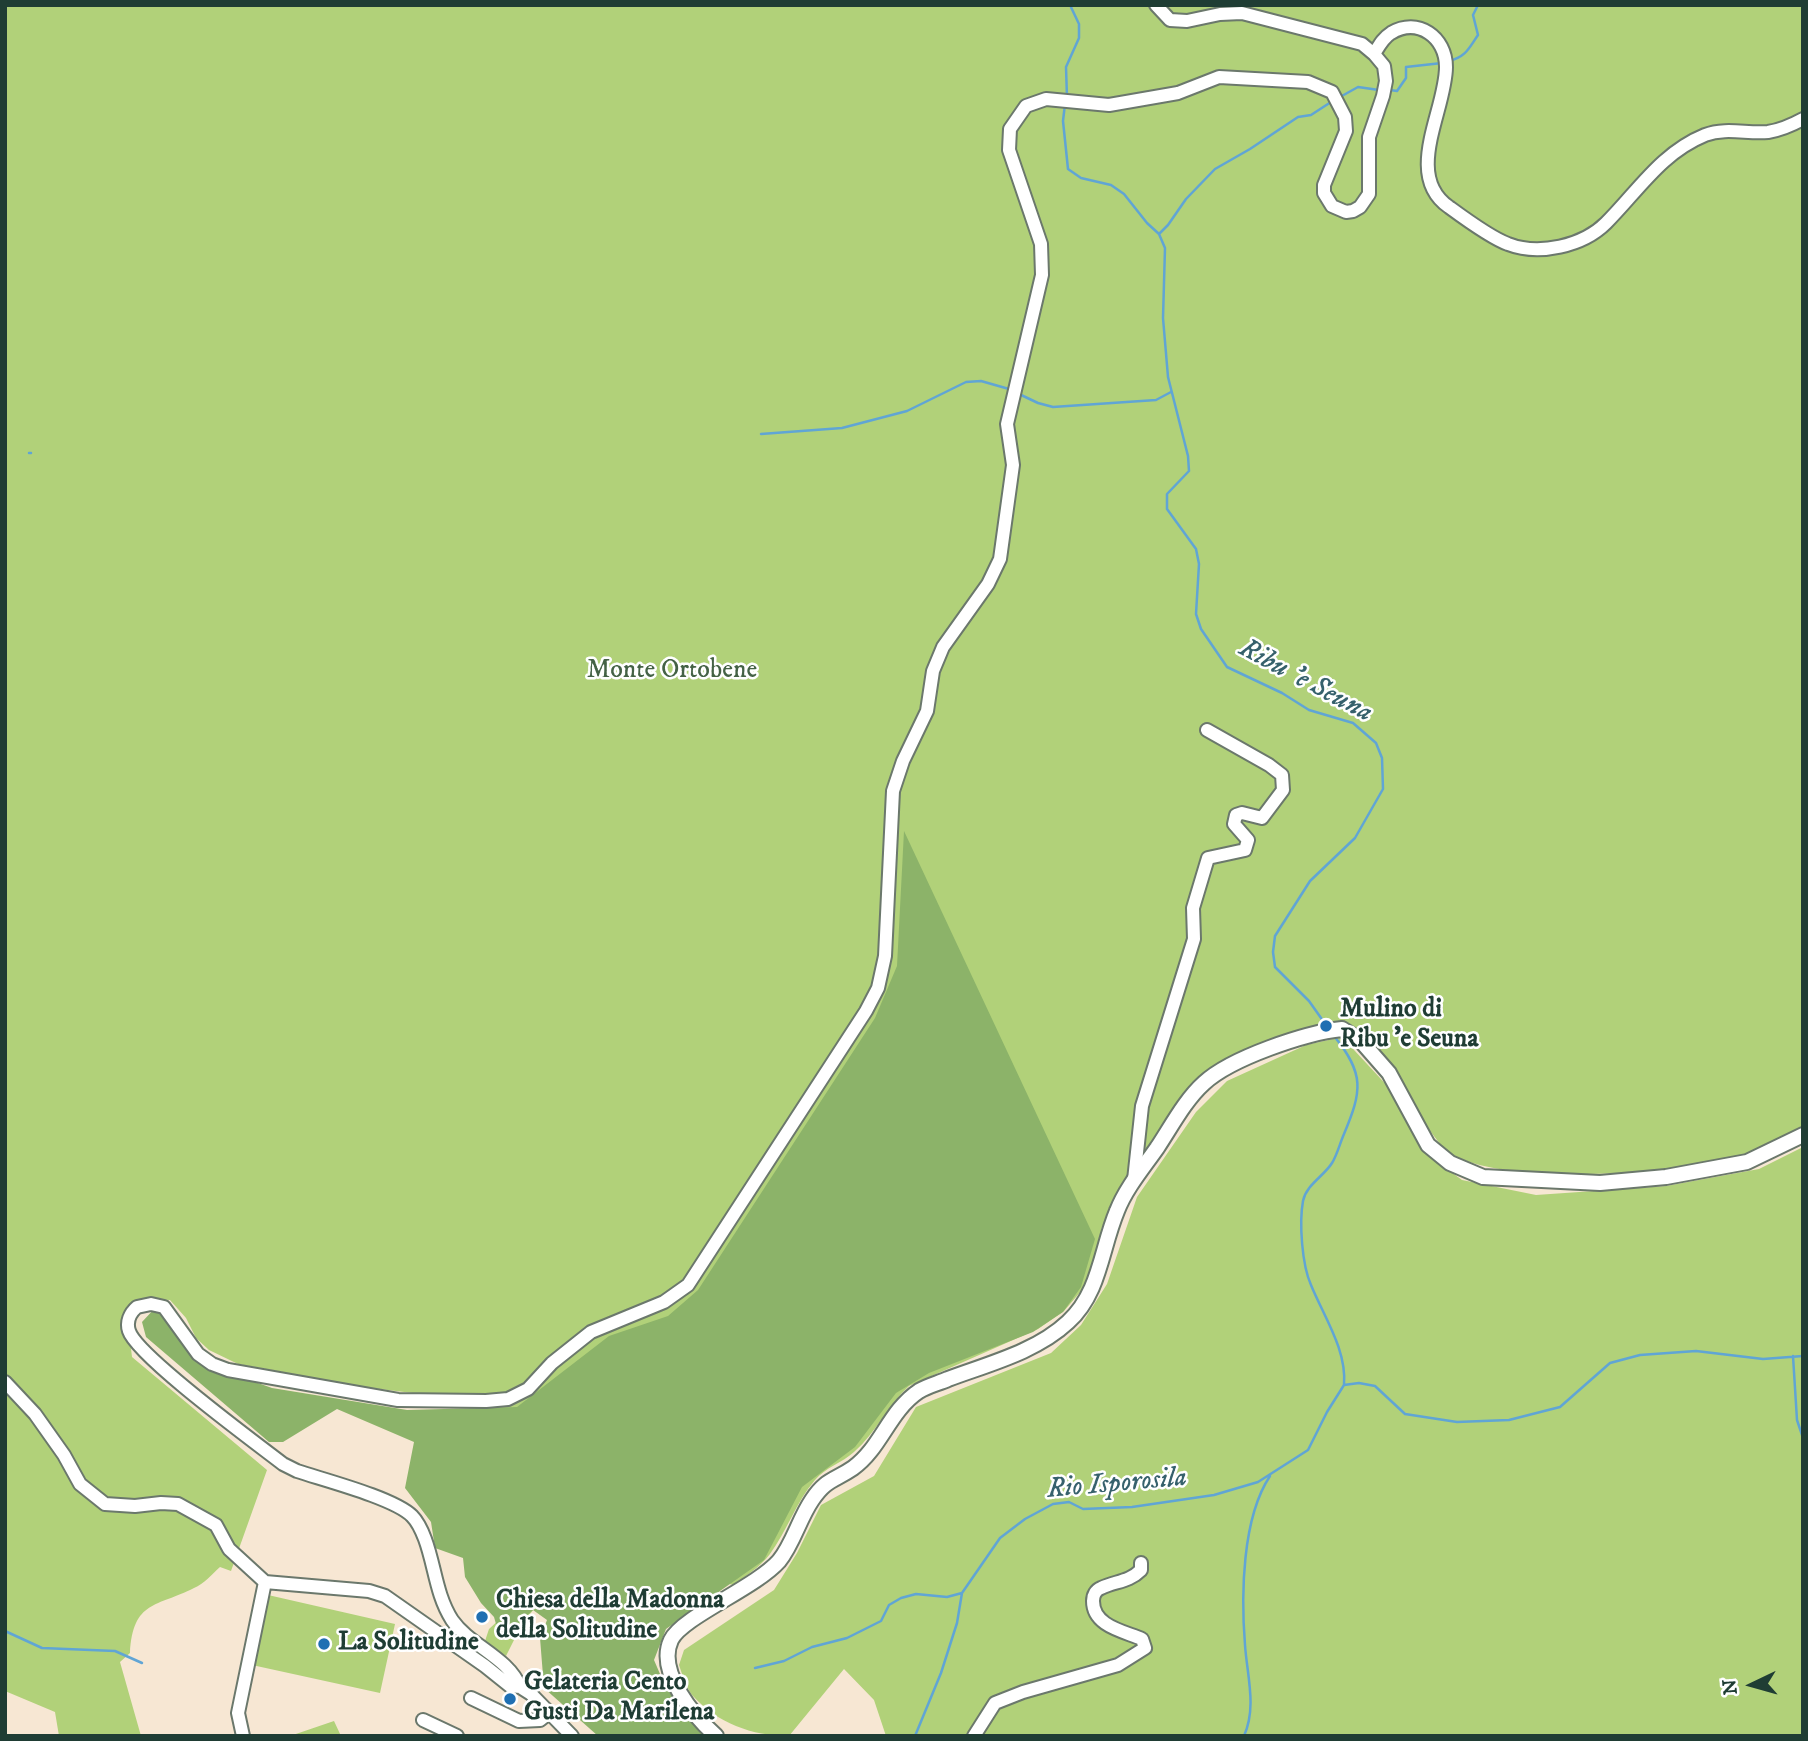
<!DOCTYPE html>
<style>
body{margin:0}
#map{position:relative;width:1808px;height:1741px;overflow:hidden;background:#f7e7d3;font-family:"IM FELL DW Pica",serif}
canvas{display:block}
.frame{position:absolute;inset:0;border:7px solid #1f3d34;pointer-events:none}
.north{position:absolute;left:1717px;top:1650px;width:70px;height:70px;-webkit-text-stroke:5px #fff;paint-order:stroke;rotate:265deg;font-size:19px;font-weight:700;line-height:28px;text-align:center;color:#1f3d34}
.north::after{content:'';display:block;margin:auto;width:24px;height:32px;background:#1f3d34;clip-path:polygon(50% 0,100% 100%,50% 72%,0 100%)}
</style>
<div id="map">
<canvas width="1808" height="1741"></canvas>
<div class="frame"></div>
<div class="north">N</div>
</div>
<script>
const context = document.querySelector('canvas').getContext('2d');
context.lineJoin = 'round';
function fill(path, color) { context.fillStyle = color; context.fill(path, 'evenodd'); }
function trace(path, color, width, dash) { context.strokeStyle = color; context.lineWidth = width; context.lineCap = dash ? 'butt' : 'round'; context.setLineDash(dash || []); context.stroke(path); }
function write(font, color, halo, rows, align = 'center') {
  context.font = font + ' "IM FELL DW Pica",serif'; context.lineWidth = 5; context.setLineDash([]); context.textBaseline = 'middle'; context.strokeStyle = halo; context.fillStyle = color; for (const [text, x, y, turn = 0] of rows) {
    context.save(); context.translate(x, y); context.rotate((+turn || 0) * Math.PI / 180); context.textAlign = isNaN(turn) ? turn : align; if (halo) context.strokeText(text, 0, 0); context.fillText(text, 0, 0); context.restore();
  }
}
fill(new Path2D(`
 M5 5H1803V1128C1780 1140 1758 1153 1734 1159 1674 1173 1489 1189 1443 1148L1353 1029 1239 1055 1218 1064 1202 1078 1137 1167 1102 1227 1093 1264 1082 1290 1064 1311 1038 1329 909 1386C888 1405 876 1433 854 1452 842 1463 826 1467 815 1480 796 1502 787 1531 770 1554 760 1567 746 1576 733 1585L674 1569 535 1608 523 1622 506 1656 485 1641 489 1629 501 1618 513 1448 484 1393 421 1394 371 1388 238 1364 209 1350 196 1338 186 1318 170 1300 144 1299 127 1315 132 1357 267 1470 231 1571 220 1567C212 1574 204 1584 194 1588 157 1607 133 1600 130 1653L120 1662 141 1736H59L55 1712 5 1691Z
 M1342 1037 1393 1092 1424 1152 1462 1180 1536 1195 1666 1186 1759 1169 1803 1147V1736H886L874 1700 844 1669 789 1736C752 1736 717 1723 692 1695 686 1687 682 1674 679 1665L684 1650 774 1590 797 1553 821 1505 874 1476 916 1407 1051 1353 1081 1325 1107 1284 1137 1197 1196 1112 1227 1081 1306 1045Z
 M268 1595 395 1624 380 1693 252 1665Z
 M334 1721 341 1736H290Z`), '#b1d179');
fill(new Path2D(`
 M904 831 1095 1239 1081 1287 1063 1312 1033 1332 929 1373 896 1393 855 1447 802 1487 764 1560 666 1629 654 1660 666 1688 705 1736H598L544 1688 540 1638 547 1620 533 1610 504 1637 498 1631 494 1617 481 1603 465 1577 463 1558 435 1548 431 1522 405 1488 414 1442 337 1409 283 1442H269L146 1337 142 1322 155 1308 199 1362 272 1388 407 1410 517 1407 609 1336 668 1316 698 1290 875 1018 897 966Z`), '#8cb369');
trace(new Path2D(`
 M1449 61C1466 57 1469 48 1478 35L1473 15 1478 5
 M1390 90 1397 91 1406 78V67L1442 63
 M1340 97 1358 87 1379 90
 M1067 98 1066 67 1079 38V24L1070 5
 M1065 104 1063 121 1068 169 1081 178 1111 185 1124 194 1147 223 1159 234 1165 248 1163 318 1168 377 1188 456 1189 471 1167 494V509L1196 549 1199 564 1196 614 1201 629 1227 667 1282 693 1309 710 1353 723 1376 743 1382 758 1383 789 1355 838 1310 881 1275 936 1273 952 1275 967 1309 1001 1326 1025
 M1159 234 1168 225 1186 199 1215 169 1250 149 1298 117 1311 115 1331 102
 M1019 394 1038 403 1053 407 1156 400 1171 392
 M761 434 842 428 907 411 966 382 981 381 1009 389
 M29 453H31
 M1334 1036C1365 1074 1362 1091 1344 1134 1340 1143 1337 1155 1332 1163 1324 1176 1306 1185 1303 1201 1299 1223 1302 1265 1311 1285 1324 1317 1347 1350 1344 1385
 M1793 1356 1797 1420 1803 1438
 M5 1631 42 1648 115 1651 142 1663
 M755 1668 784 1661 812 1647 847 1638 881 1621 889 1605 901 1598 916 1594 947 1597 962 1593
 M915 1736 941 1673 957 1623 962 1593 1000 1538 1025 1519 1053 1504 1069 1502 1083 1509 1132 1507 1214 1495 1258 1482 1308 1450 1327 1412 1344 1385 1359 1383 1375 1386 1405 1414 1457 1422 1509 1420 1560 1407 1610 1363 1640 1355 1696 1351 1763 1359 1803 1356
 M1244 1736C1257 1707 1247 1675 1245 1645 1241 1595 1242 1518 1270 1476`), '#60a5d5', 2.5);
const minor = new Path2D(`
 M1374 54C1379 46 1383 38 1391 33 1418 17 1446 37 1446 67 1446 110 1403 175 1449 207 1464 218 1491 238 1508 244 1539 256 1583 246 1606 223 1638 191 1661 153 1705 135 1726 127 1747 134 1768 132 1781 130 1792 125 1803 119
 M1134 1180 1142 1106 1194 939 1193 908 1208 858 1245 850 1248 840 1234 824 1236 815 1242 813 1262 818 1283 790 1282 775 1269 765 1207 730
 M5 1382 35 1414 64 1455 80 1484 105 1504 135 1506 161 1503 178 1504 216 1525 229 1549 265 1582 369 1591 385 1596 485 1666 510 1686 520 1687 531 1694 572 1736
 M520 1687C508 1657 470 1646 452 1620 436 1595 435 1566 425 1539 422 1531 418 1522 412 1516 394 1498 324 1480 297 1471L283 1464C256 1443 137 1356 129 1331 126 1322 130 1313 137 1307L151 1304 164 1307 198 1354 212 1364 228 1370 398 1400 486 1401 508 1399 528 1389 552 1363 591 1332 664 1302 688 1285 866 1011 878 988 885 956 893 791 903 761 927 711 933 671 943 647 988 584 1000 559 1013 465 1007 424 1042 275 1041 244 1009 150 1010 129 1026 106 1046 99 1109 105 1178 93 1219 77 1308 82 1332 92 1345 117 1346 131 1324 185V193L1332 206 1346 212 1353 211 1360 207 1369 194V137L1383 96 1386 81 1384 66 1374 54 1362 44 1242 13 1220 14 1187 21 1170 20 1156 5
 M471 1698 519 1721 540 1720 550 1712
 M423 1720 457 1736
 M243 1736 238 1713 265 1582
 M974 1736 995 1703 1023 1692 1118 1665 1145 1648 1142 1639C1123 1631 1093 1626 1093 1601 1093 1595 1096 1590 1101 1588 1116 1581 1129 1582 1141 1570V1563`);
const major = new Path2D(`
 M716 1736C694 1716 656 1672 671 1640 682 1617 755 1588 779 1561 793 1544 799 1519 812 1500 826 1479 834 1481 853 1468 881 1448 889 1411 919 1391 927 1386 939 1383 948 1379 988 1364 1036 1352 1068 1322 1100 1293 1101 1249 1117 1211 1126 1188 1143 1168 1157 1148 1171 1127 1185 1100 1204 1083 1231 1058 1305 1033 1342 1029L1361 1041 1389 1073 1428 1145 1450 1163 1483 1177 1600 1183 1666 1177 1747 1162 1803 1135`);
trace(minor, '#6b786c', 16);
trace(major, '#6b786c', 18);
trace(minor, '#fff', 12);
trace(major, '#fff', 14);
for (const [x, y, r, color] of [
 [1326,1026,7,"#1f6fb2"],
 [482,1617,7,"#1f6fb2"],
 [324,1644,7,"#1f6fb2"],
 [510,1699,7,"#1f6fb2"]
]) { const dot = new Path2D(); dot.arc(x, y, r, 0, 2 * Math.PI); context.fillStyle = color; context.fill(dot); trace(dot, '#fff', 2.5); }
write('26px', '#446245', '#fff', [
 ["Monte Ortobene",672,672]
]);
write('bold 26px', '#1f3d34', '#fff', [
 ["Mulino di",1340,1011],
 ["Ribu 'e Seuna",1340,1041],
 ["Chiesa della Madonna",496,1602],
 ["della Solitudine",496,1632],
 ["La Solitudine",338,1644],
 ["Gelateria Cento",524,1684],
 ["Gusti Da Marilena",524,1714]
], 'left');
write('italic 28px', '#36616c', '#fff', [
 ["Ribu 'e Seuna",1305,682,28],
 ["Rio Isporosila",1117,1485,-5]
]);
</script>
